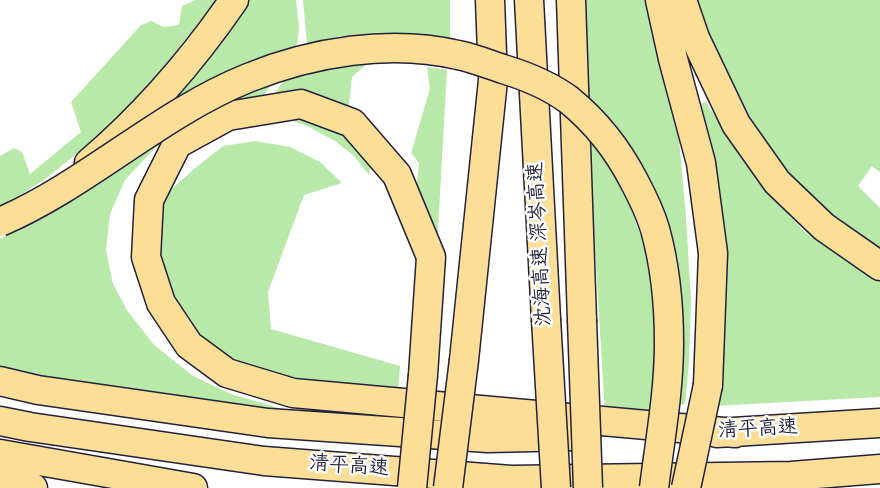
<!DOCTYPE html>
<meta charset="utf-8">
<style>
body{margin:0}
canvas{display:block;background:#fff}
</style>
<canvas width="880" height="488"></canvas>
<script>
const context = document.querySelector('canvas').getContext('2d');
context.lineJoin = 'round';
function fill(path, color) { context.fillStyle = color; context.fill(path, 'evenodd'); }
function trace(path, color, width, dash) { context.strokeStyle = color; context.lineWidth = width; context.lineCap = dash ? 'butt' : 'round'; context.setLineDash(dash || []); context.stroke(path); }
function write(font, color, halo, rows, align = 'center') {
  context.font = font + ' "Indie Flower","LXGW WenKai TC",sans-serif'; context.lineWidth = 5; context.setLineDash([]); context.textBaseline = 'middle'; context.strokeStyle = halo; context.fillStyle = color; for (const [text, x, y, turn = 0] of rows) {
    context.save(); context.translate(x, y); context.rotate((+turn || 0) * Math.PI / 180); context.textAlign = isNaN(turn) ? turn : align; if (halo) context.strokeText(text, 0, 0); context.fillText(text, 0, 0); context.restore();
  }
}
fill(new Path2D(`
 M196 0H216L163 68 113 124 44 180 0 208V156L14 148 22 152 30 174 81 132 71 102 141 25 152 21 163 27 179 25 182 6Z
 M248 0H296L299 28 297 45 231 70 170 103 167 100 221 38Z
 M303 0H450V41L398 35 341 36 307 44Z
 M583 0H647L664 56 678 127 686 217 691 301 689 362 685 404 679 405 681 359 655 192 638 157 614 123 588 99Z
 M681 0H880V172L872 166 858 186 880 208V250L819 208 758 144Z
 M369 62 352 77 349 105 353 132 371 166 369 175 354 156 335 141 309 127 285 118 260 116 286 77 319 69Z
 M427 67 447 70 437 247 415 200 419 163 411 153 430 89Z
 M274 80 251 115 185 129 154 149 125 180 110 214 106 250 113 284 127 310 154 345 193 376 231 394 282 409 281 418 0 389V239L70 198 189 121Z
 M706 102 734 147 763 187 805 232 856 267 880 281V397L713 406 712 162 700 104Z
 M588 134 621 181 643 242 656 309 657 362 650 410 605 414Z
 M255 141 290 147 320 162 342 183 304 195 268 292 271 329 400 366 397 400 249 372 162 312 140 217 194 169 223 146Z`), '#b8e9a9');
const highway = new Path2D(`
 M529 0 546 319
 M571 0 582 320
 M660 0 673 59 701 163 713 253 708 385
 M682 0 695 38 736 124 777 182 824 227 880 266
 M89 163C143 117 194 58 234 0
 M464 360 493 80 490 0
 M423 375 431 257 397 175 352 123 301 104 228 116 177 144 149 200 146 257 161 303 189 345 227 373 293 393 735 433
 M0 381 38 390 268 423 488 438 576 436
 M0 421 30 427 264 461 511 480 791 476 880 469
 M717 433 880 423
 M0 454 193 488
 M0 478 33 488`);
trace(highway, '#22223b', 31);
trace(highway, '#fcde96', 28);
const highwayBridge = new Path2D(`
 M0 222C88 184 159 114 248 78 312 52 390 39 458 55 473 58 488 64 503 69 526 76 549 85 569 100 596 122 618 150 634 181 642 196 650 212 655 229 665 265 669 305 669 343 669 391 660 440 654 488
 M546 319 556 488
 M582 320 588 488
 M412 488 423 375
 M448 488 464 360
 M686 488 708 385`);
trace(highwayBridge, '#22223b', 31, []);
trace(highwayBridge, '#fcde96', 28);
write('20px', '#22223b', '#fff', [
 ["沈海高速 深岑高速",542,244,-93],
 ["清平高速",758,431,-3],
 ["清平高速",349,468,4]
]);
</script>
